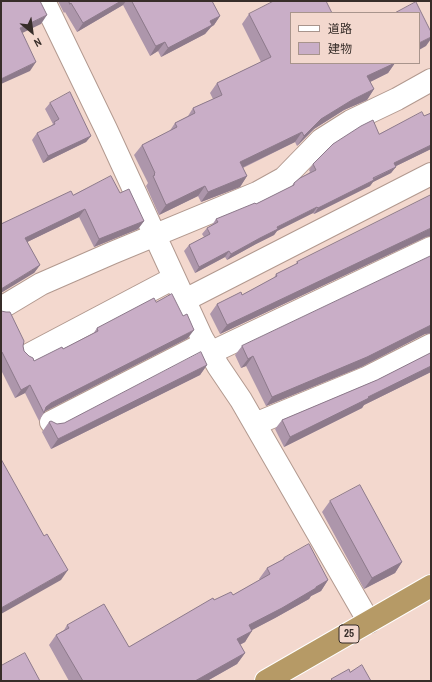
<!DOCTYPE html>
<meta charset="utf-8">
<style>
body{margin:0}
#map{position:relative;width:432px;height:682px;overflow:hidden;background:#f3d8ce;font-family:"Archivo Narrow","Noto Sans JP",sans-serif}
canvas{display:block}
.frame{position:absolute;inset:0;border:2px solid #372d29;pointer-events:none}
.legend{position:absolute;left:290px;top:12px;width:130px;height:52px;box-sizing:border-box;background:#f3d8ce;border:1px solid #a8948c;margin:0;padding:5px 7px;list-style:none;font-size:12px;color:#372d29}
.legend li{display:flex;align-items:center;gap:8px;height:20px}
.legend b{width:20px;border:1px solid #a8948c}
.north{position:absolute;left:12px;top:12px;width:40px;height:40px;-webkit-text-stroke:3px #f3d8ce;paint-order:stroke;rotate:151deg;font-size:11px;font-weight:700;line-height:16px;text-align:center;color:#372d29}
.north::after{content:'';display:block;margin:auto;width:14px;height:18px;background:#372d29;clip-path:polygon(50% 0,100% 100%,50% 72%,0 100%)}
</style>
<div id="map">
<canvas width="432" height="682"></canvas>
<div class="frame"></div>
<ul class="legend">
<li><b style="height:5px;background:#fff"></b>道路</li>
<li><b style="height:11px;background:#c9aec7"></b>建物</li>
</ul>
<div class="north">N</div>
</div>
<script>
const context = document.querySelector('canvas').getContext('2d');
context.lineJoin = 'round';
function trace(path, color, width, dash) { context.strokeStyle = color; context.lineWidth = width; context.lineCap = dash ? 'butt' : 'round'; context.setLineDash(dash || []); context.stroke(path); }
function fill(path, color) { context.fillStyle = color; context.fill(path, 'evenodd'); }
function write(font, color, halo, rows, align = 'center') {
  context.font = font + ' "Archivo Narrow",sans-serif'; context.lineWidth = 3; context.setLineDash([]); context.textBaseline = 'middle'; context.strokeStyle = halo; context.fillStyle = color; for (const [text, x, y, turn = 0] of rows) {
    context.save(); context.translate(x, y); context.rotate((+turn || 0) * Math.PI / 180); context.textAlign = isNaN(turn) ? turn : align; if (halo) context.strokeText(text, 0, 0); context.fillText(text, 0, 0); context.restore();
  }
}
const minor = new Path2D(`
 M44 1 106 129 202 338 218 366 241 400 369 622
 M185 300 431 174
 M1 308 41 284 112 253 257 193 284 178 321 140 351 121 397 99 431 80
 M210 353 431 248
 M30 354 174 278
 M51 422 205 343
 M255 424 366 378 431 345`);
const trunk = new Path2D(`
 M266 681 431 586`);
trace(minor, '#b2998f', 24);
trace(trunk, '#fff', 24);
trace(minor, '#fff', 22);
trace(trunk, '#b69a66', 22);
fill(new Path2D(`
 M58 1H212L220 16 214 25 211 27 205 34 161 57 158 51 150 56 123 5 77 32 65 12 64 13Z
 M291 13 395 63 388 73 370 82 374 89 367 100 344 110 314 129 297 146 295 142 243 168 247 176 240 187 201 202 198 196 159 215 146 186 148 183 134 155 142 145 169 132 175 123 188 116 193 108 213 99 210 93 217 83 261 62 242 24 249 14Z
 M50 103 91 136 86 142 43 163 32 140 37 133 51 126 53 124 45 109Z
 M431 113V149L396 166 391 173 373 182 370 186 314 214 313 213 277 231 274 235 256 244 227 260 225 257 195 273 184 251 189 245 204 237 202 234 207 228 212 225 216 219 256 204 291 187 294 183 310 172 309 170 313 164 379 134 424 116Z
 M120 193 144 221 138 229 94 247 79 217 27 242 40 265 34 273 1 224 73 195Z
 M426 237 220 334 210 314 217 304 242 295 274 278 276 274 295 265 297 262Z
 M431 256V333L425 334 361 367 266 406 246 366 241 368 235 355 242 346Z
 M156 302 188 338 45 411 39 421 25 393 15 398 1 370V311L23 346 24 351 34 361 63 349 93 334 97 328Z
 M431 353V372L364 405 362 408 284 447 275 429 282 420 377 380Z
 M207 365 200 375 51 449 42 432 49 422 57 424 64 423Z
 M330 501 402 562 395 573 364 589 322 512Z
 M284 558 328 580 321 591 311 596 309 599 275 618 251 630 245 642 240 645 245 653 237 664 207 681H69L49 645 56 635 64 630 67 625 129 647 214 600 233 595 260 580 259 579 267 568 282 560Z`), '#ad96ab');
fill(new Path2D(`
 M121 1H126L123 5 77 32 83 23Z
 M47 15 41 24 14 37 20 28Z
 M220 16 214 25 211 27 205 34 161 57 168 48 210 21Z
 M431 37V39L426 46 419 50V43Z
 M165 42 158 51 150 56 156 46Z
 M36 62 30 71 1 84V79Z
 M395 63 388 73 360 87 367 76Z
 M374 89 367 100 344 110 314 129 297 146 304 136 321 119 352 100Z
 M302 132 295 142 233 172 240 162Z
 M91 136 86 142 43 163 48 156Z
 M431 145V149L390 169 394 163Z
 M396 167 391 173 373 182 370 186 314 214 318 208Z
 M247 176 240 187 201 202 208 192Z
 M205 186 198 196 159 215 166 205Z
 M317 207 313 213 277 231 274 235 256 244 227 260 231 254 260 238 277 227Z
 M85 209 79 217 19 246 25 238Z
 M144 221 138 229 94 247 99 239Z
 M431 228V236L426 237 220 334 227 325Z
 M229 251 225 257 195 273 199 267Z
 M40 265 34 273 1 293V289Z
 M431 325V333L425 334 361 367 266 406 272 397Z
 M194 330 188 338 44 412 46 407 51 403Z
 M253 356 246 366 241 368 248 359Z
 M207 365 200 375 51 449 58 439Z
 M431 366V372L364 405 362 408 284 447 290 437 368 397Z
 M30 385 25 393 15 398 21 390Z
 M402 562 395 573 364 589 372 578Z
 M68 570 61 580 1 614V608Z
 M328 580 321 591 311 596 309 599 275 618 241 636 249 625Z
 M252 631 245 642 229 650 237 639Z
 M245 653 237 664 207 681H195Z`), '#8d7a8b');
const building = new Path2D(`
 M1 1H40L47 15 20 28 36 62 1 79Z
 M69 1H121L83 23 71 3 70 4Z
 M132 1H212L220 16 210 21 212 25 168 48 165 42 156 46Z
 M274 1H326L332 13H291V63H395L367 76 374 89 352 100 321 119 304 136 302 132 240 162 247 176 208 192 205 186 166 205 153 176 155 175 154 174 155 173 142 145 177 127 175 123 195 113 193 108 222 95 217 83 271 57 249 14Z
 M416 2 431 32V37L419 43V13H395Z
 M70 92 91 136 48 156 37 133 55 124 54 122 59 119 50 103Z
 M422 112 424 116 431 113V145L394 163 396 167 373 178 374 180 318 208 317 207 277 227 278 229 260 238 231 254 229 251 199 267 189 245 210 234 207 228 218 222 216 219 255 203 256 204 294 185V183L300 178 316 170 313 164 333 144 361 126 373 120 379 134Z
 M111 176 120 193 129 189 144 221 99 239 85 209 25 238 40 265 1 289V224L71 191 73 195Z
 M431 195V228L227 325 217 304 241 292 242 295 277 276 276 274 298 263 297 262Z
 M431 256V325L367 357 272 397 253 356 248 359 242 346Z
 M172 294 183 316 187 314 194 330 51 403 46 407 44 413 30 385 21 390 2 352 1 353V311L6 312H10L24 341 23 346 24 351 29 356 33 358 34 361 62 347 63 349 98 331 97 328 154 298 156 302Z
 M201 352 207 365 58 439 49 422 51 421 57 424 64 423Z
 M431 353V366L368 397 369 398 290 437 282 420 377 380Z
 M1 459 44 536 47 534 68 570 1 608Z
 M360 485 402 562 372 578 330 501Z
 M309 544 328 580 316 587V588L282 608 249 625 252 631 237 639 245 653 195 681H83L56 635 69 628 67 625 104 604 129 647 213 598 214 600 231 592 233 595 270 574 267 568 284 559V558Z
 M25 653 40 681H1V666Z
 M362 665 371 681H333L331 679 349 669 350 672Z`);
fill(building, '#c9aec7');
trace(building, '#8d7a8b', 1);
for (const [x, y, w] of [
 [349,634,20]
]) { const box = new Path2D(); box.roundRect(x - w / 2, y - 9, w, 18, 3); context.fillStyle = '#f3d8ce'; context.fill(box); trace(box, '#372d29', 1); }
write('bold 11px', '#372d29', null, [
 ["25",349,634]
]);
</script>
